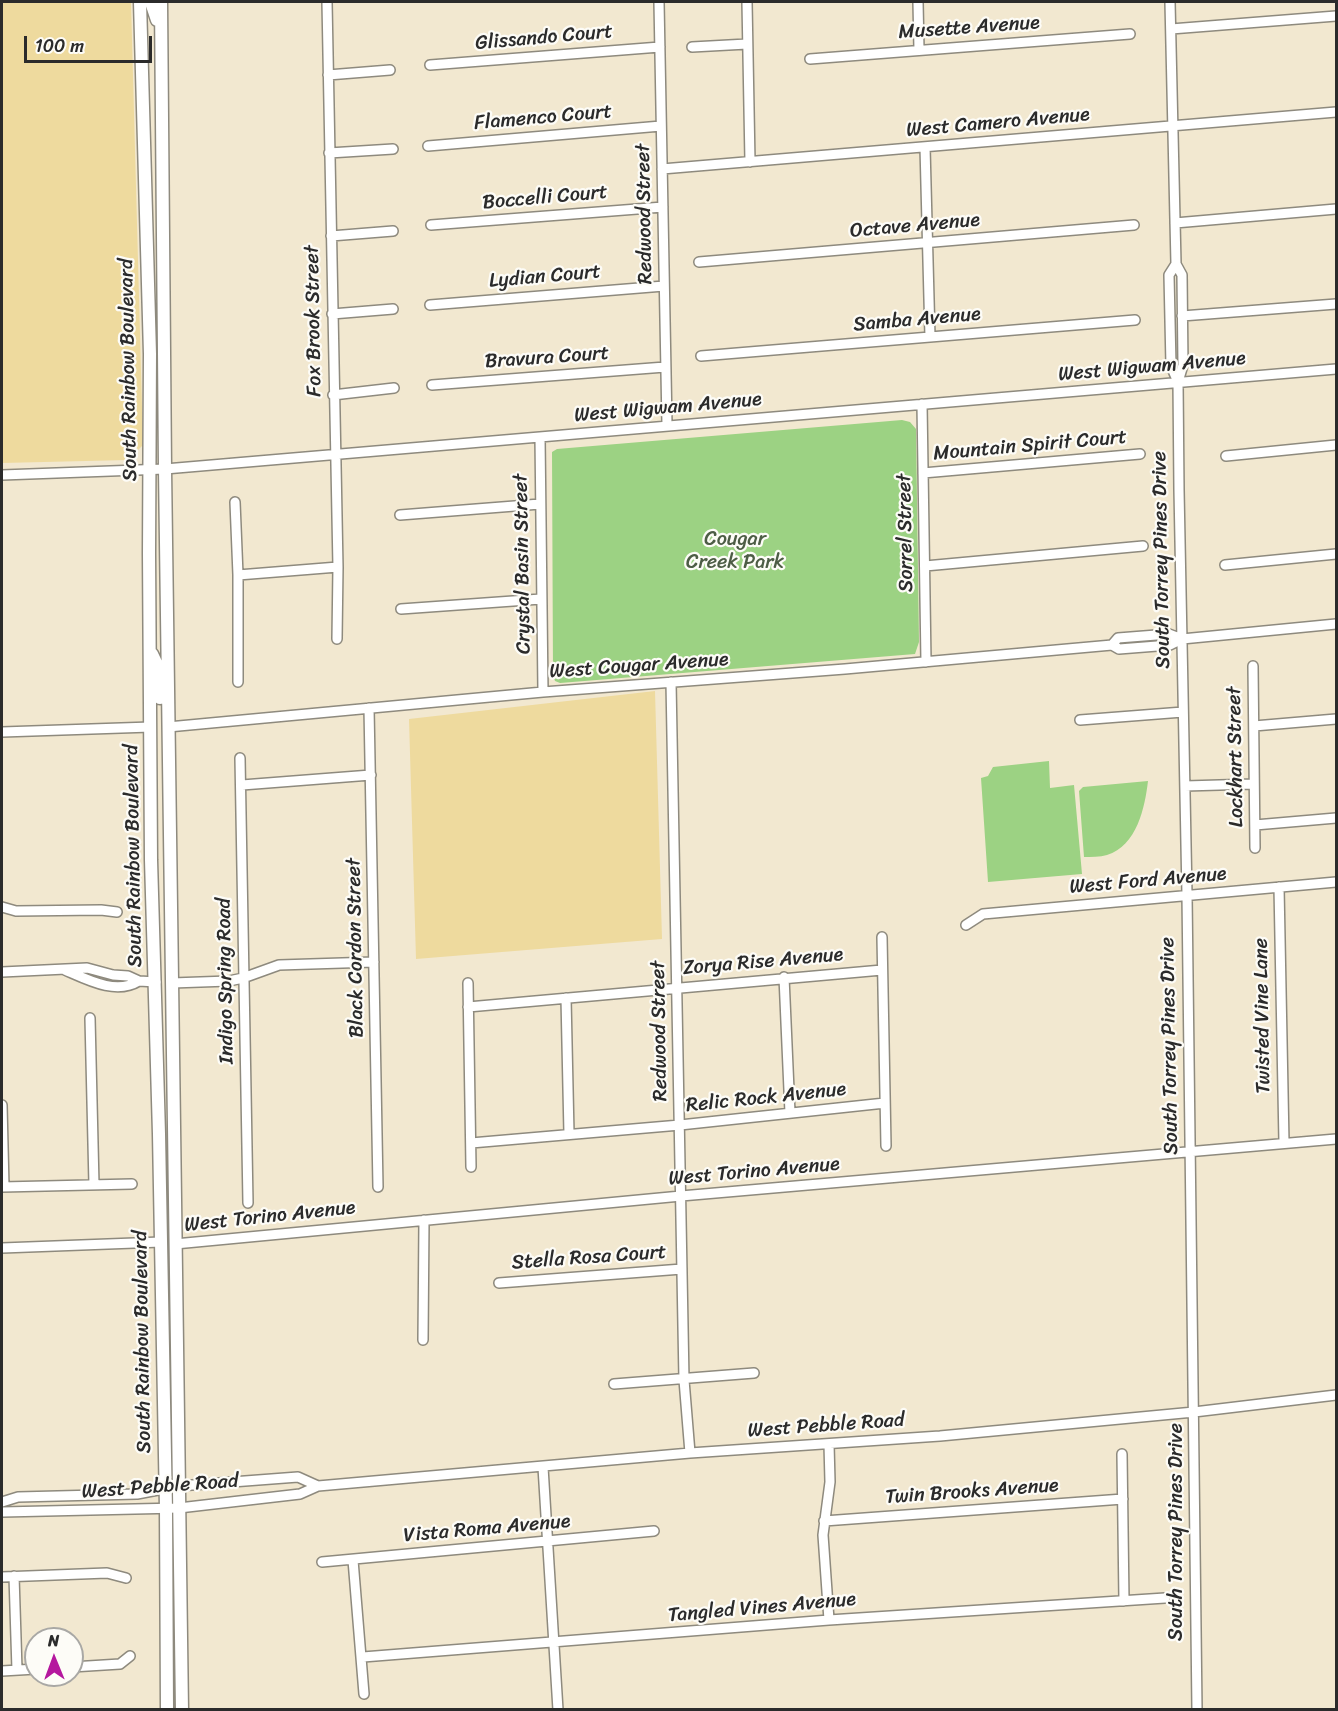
<!DOCTYPE html>
<style>
body{margin:0}
#map{position:relative;width:1338px;height:1711px;overflow:hidden;background:#f2e8d0;font-family:Sriracha,sans-serif}
canvas{display:block}
.frame{position:absolute;inset:0;border:3px solid #2b2b2b;pointer-events:none}
.north{position:absolute;left:24px;top:1627px;width:60px;height:60px;box-sizing:border-box;background:#fdfcf7;border:2px solid #a9a8a5;border-radius:50%;rotate:359deg;font-size:16px;font-weight:700;line-height:24px;text-align:center;color:#2b2b2b}
.north::after{content:'';display:block;margin:auto;width:21px;height:27px;background:#b5179e;clip-path:polygon(50% 0,100% 100%,50% 72%,0 100%)}
.scale{position:absolute;left:24px;top:36px;width:128px;height:27px;box-sizing:border-box;border:3px solid #2b2b2b;border-top:0;padding-left:8px;font-size:18px;line-height:21px;white-space:nowrap;color:#2b2b2b;-webkit-text-stroke:4px #fdfcf7;paint-order:stroke}
</style>
<div id="map">
<canvas width="1338" height="1711"></canvas>
<div class="frame"></div>
<div class="north">N</div>
<div class="scale">100 m</div>
</div>
<script>
const context = document.querySelector('canvas').getContext('2d');
context.lineJoin = 'round';
function fill(path, color) { context.fillStyle = color; context.fill(path, 'evenodd'); }
function trace(path, color, width, dash) { context.strokeStyle = color; context.lineWidth = width; context.lineCap = dash ? 'butt' : 'round'; context.setLineDash(dash || []); context.stroke(path); }
function write(font, color, halo, rows, align = 'center') {
  context.font = font + ' Sriracha,sans-serif'; context.lineWidth = 4.5; context.setLineDash([]); context.textBaseline = 'middle'; context.strokeStyle = halo; context.fillStyle = color; for (const [text, x, y, turn = 0] of rows) {
    context.save(); context.translate(x, y); context.rotate((+turn || 0) * Math.PI / 180); context.textAlign = isNaN(turn) ? turn : align; if (halo) context.strokeText(text, 0, 0); context.fillText(text, 0, 0); context.restore();
  }
}
fill(new Path2D(`
 M902 420 910 422 916 429 919 642 915 654 560 683 555 681 553 675 552 452 557 449Z
 M1049 761 1050 788 1074 785 1082 874 988 882 981 778 988 776 993 767Z
 M1148 781C1145 807 1137 846 1107 855 1100 857 1091 857 1084 857L1079 791 1083 787Z`), '#9cd283');
fill(new Path2D(`
 M2 2H131L143 445 128 460 2 463Z
 M655 691 662 939 416 959 409 719Z`), '#eeda9e');
const minor = new Path2D(`
 M327 2 338 567 337 639
 M659 2 667 425
 M747 2 750 162
 M918 2 919 50
 M1170 2 1176 264 1182 275 1183 365 1178 382 1179 490 1187 895 1197 1710
 M1171 29 1336 16
 M692 47 747 44
 M810 59 1130 34
 M430 65 660 47
 M328 75 390 70
 M428 146 661 126
 M925 147 930 337
 M329 153 393 149
 M662 169 1336 112
 M1175 223 1336 209
 M431 225 663 207
 M331 236 393 231
 M699 262 1134 225
 M1176 264 1169 275 1171 366 1178 382
 M430 305 664 286
 M332 314 393 309
 M1182 316 1336 304
 M701 356 1135 320
 M432 385 665 367
 M333 395 394 388
 M922 404 926 662
 M540 437 543 692
 M1226 456 1336 445
 M923 473 1140 454
 M2 475 165 469 1336 369
 M235 502 238 575V682
 M400 515 540 504
 M1225 565 1336 554
 M925 566 1143 546
 M238 575 338 567
 M401 609 541 599
 M1112 645 1118 638 1169 634 1182 639
 M1253 666 1255 848
 M671 682 684 1380 690 1453
 M369 708 378 1187
 M1080 720 1183 712
 M1254 726 1336 719
 M168 727 543 692 845 669 1112 645 1119 649 1170 645 1182 639 1336 624
 M2 732 151 727
 M240 758 248 1203
 M242 785 371 775
 M1185 786 1254 784
 M1255 825 1336 818
 M1279 887 1284 1143
 M2 907 16 911 101 910 117 912
 M966 925 983 914 1336 882
 M882 937 886 1146
 M65 970C88 980 116 995 139 981
 M2 972 87 968 113 975 128 976 139 981 156 982
 M784 977 790 1113
 M172 983 229 981 243 978 279 965 374 962
 M468 983 471 1167
 M566 998 569 1134
 M468 1007 882 970
 M90 1018 94 1185
 M2 1105 4 1187
 M471 1143 680 1125 885 1103
 M2 1187 132 1184
 M175 1244 681 1196 1336 1139
 M2 1248 161 1242
 M499 1283 682 1269
 M423 1340 424 1220
 M614 1384 754 1373
 M829 1444 830 1482 823 1535 829 1620
 M1122 1454 1124 1601
 M543 1467 558 1710
 M318 1486 690 1453 940 1436 1194 1412 1336 1395
 M2 1502 18 1497 137 1494 179 1486 298 1477 318 1486 300 1494 179 1508 2 1512
 M824 1521 1123 1499
 M353 1560 364 1694
 M322 1562 654 1531
 M14 1576 17 1670
 M2 1577 107 1573 126 1578
 M363 1657 829 1620 1165 1598
 M72 1667 120 1664 130 1656
 M2 1671 36 1669`);
const major = new Path2D(`
 M140 2 150 354 149 553 151 860 159 1134 166 1509 167 1710
 M151 2 157 20
 M161 2 165 469 182 1710
 M152 654 159 669 160 698`);
trace(minor, '#8e8a7e', 12);
trace(major, '#8e8a7e', 15);
trace(minor, '#fff', 9);
trace(major, '#fff', 12);
write('20px', '#2b2b2b', '#fdfcf7', [
 ["Musette Avenue",969,28,-4],
 ["Glissando Court",544,38,-5],
 ["Flamenco Court",543,118,-5],
 ["West Camero Avenue",998,123,-5],
 ["Boccelli Court",545,198,-5],
 ["Redwood Street",645,214,-91],
 ["Octave Avenue",915,226,-5],
 ["Lydian Court",545,277,-5],
 ["Samba Avenue",917,320,-5],
 ["Fox Brook Street",314,321,-91],
 ["Bravura Court",547,358,-4],
 ["West Wigwam Avenue",1152,367,-5],
 ["South Rainbow Boulevard",129,370,-91],
 ["West Wigwam Avenue",668,408,-5],
 ["Mountain Spirit Court",1030,446,-5],
 ["Sorrel Street",906,533,-91],
 ["South Torrey Pines Drive",1162,560,-91],
 ["Crystal Basin Street",523,564,-91],
 ["West Cougar Avenue",639,666,-4],
 ["Lockhart Street",1236,757,-91],
 ["South Rainbow Boulevard",134,856,-91],
 ["West Ford Avenue",1148,881,-5],
 ["Black Cordon Street",356,948,-91],
 ["Zorya Rise Avenue",763,962,-5],
 ["Indigo Spring Road",226,981,-91],
 ["Twisted Vine Lane",1263,1016,-91],
 ["Redwood Street",660,1031,-91],
 ["South Torrey Pines Drive",1170,1046,-91],
 ["Relic Rock Avenue",766,1098,-6],
 ["West Torino Avenue",754,1172,-5],
 ["West Torino Avenue",270,1217,-6],
 ["Stella Rosa Court",589,1258,-4],
 ["South Rainbow Boulevard",143,1342,-91],
 ["West Pebble Road",826,1426,-4],
 ["West Pebble Road",160,1487,-4],
 ["Twin Brooks Avenue",972,1492,-4],
 ["Vista Roma Avenue",487,1529,-5],
 ["South Torrey Pines Drive",1177,1532,-90],
 ["Tangled Vines Avenue",762,1608,-5]
]);
write('20px', '#4d5d45', '#fdfcf7', [
 ["Cougar",735,540],
 ["Creek Park",735,563]
]);
</script>
